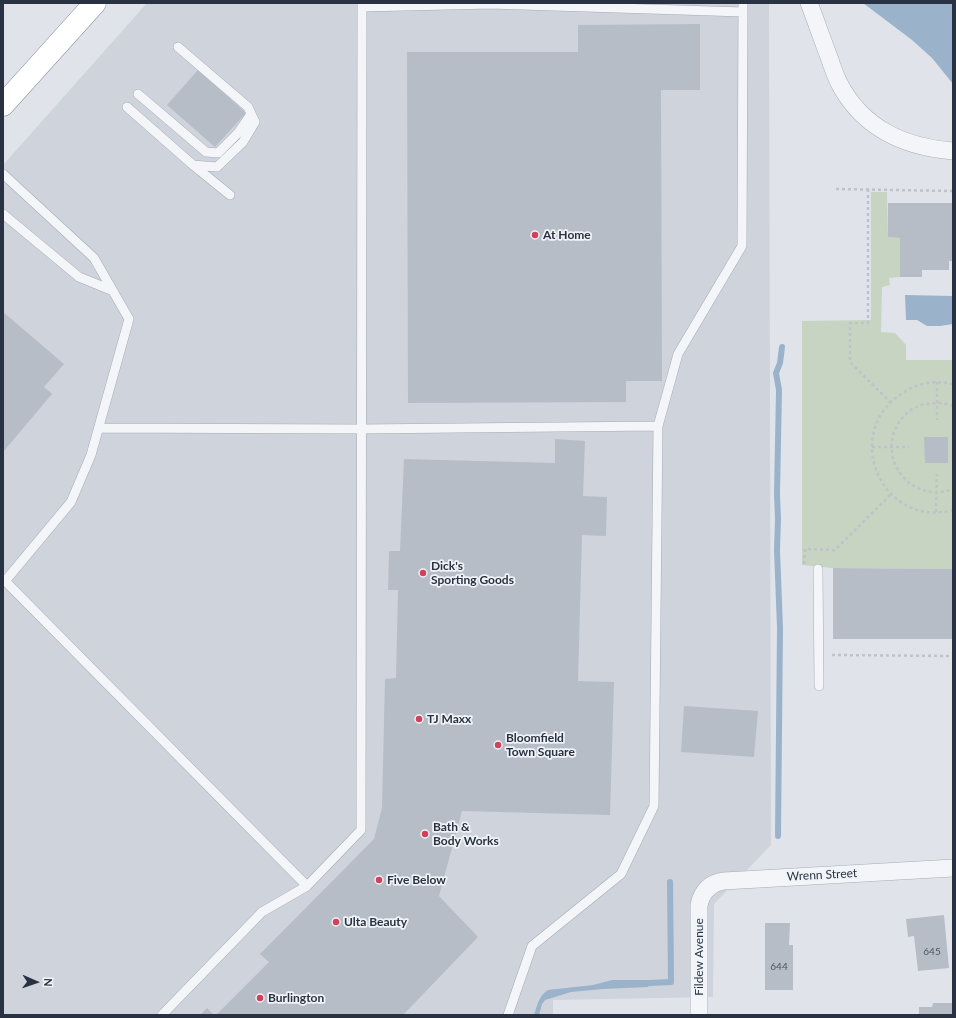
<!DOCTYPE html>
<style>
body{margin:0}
#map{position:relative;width:956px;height:1018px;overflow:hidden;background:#e0e4ea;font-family:Lato,sans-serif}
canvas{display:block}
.frame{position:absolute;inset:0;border:4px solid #283242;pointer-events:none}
.north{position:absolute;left:16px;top:962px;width:40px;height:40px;-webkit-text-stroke:3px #f0f3f7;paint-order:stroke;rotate:92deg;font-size:11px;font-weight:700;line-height:16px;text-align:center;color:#283242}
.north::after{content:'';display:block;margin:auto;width:14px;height:18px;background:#283242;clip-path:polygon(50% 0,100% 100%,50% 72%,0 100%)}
</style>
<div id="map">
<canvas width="956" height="1018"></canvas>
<div class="frame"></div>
<div class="north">N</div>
</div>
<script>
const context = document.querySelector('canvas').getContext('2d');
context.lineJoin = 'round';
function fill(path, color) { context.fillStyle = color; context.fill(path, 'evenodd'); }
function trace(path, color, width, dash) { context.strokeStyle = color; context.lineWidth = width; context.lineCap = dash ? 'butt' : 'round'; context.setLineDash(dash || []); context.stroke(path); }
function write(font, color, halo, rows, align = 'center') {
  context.font = font + ' Lato,sans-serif'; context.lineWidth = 3.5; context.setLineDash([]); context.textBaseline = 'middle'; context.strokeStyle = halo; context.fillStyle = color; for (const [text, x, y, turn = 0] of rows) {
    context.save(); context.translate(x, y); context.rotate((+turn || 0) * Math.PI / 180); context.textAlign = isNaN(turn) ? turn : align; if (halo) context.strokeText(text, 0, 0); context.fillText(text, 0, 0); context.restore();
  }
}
fill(new Path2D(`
 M147 3H769L771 845 714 904 713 997 553 1000V1015H3V165Z`), '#ced3dc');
fill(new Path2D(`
 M871 192H887L888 237 900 238V277L889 278 890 285 882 287 881 332 895 333 906 345V360H953V569L833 568 802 565V321L871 320Z`), '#c6d4c1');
fill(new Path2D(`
 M863 3H953V84L932 58 912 40Z
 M905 295 953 296V324L940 326H927L917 320H906Z
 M612 980H652L648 987 603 989 571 992 545 1000 542 1004 539 1015H534C537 1006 539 995 548 990L593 985Z`), '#9ab3cb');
trace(new Path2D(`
 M778 836 780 628 777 550 778 519 777 494 779 390 776 373 780 363 782 347
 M650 983 671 982 670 882`), '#9ab3cb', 6);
fill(new Path2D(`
 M700 24V90H661L662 381H626V402L408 403 407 52H578V25Z
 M198 70 246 113 215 147 167 105Z
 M888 203H953V261H949V270H922V277H900V238L888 237Z
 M3 312 64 364 44 387 52 394 3 452Z
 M924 437H948V463H925Z
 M555 439 585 441 583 496 607 497 606 536 582 535 578 681 614 682 610 815 462 811 439 896 478 937 403 1015H216L269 962 260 954 374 839 382 808 385 679 396 678 398 590H388L389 551H400L404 459 555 463Z
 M833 568 953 569V639H833Z
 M684 706 758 711 754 757 681 752Z
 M944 915 949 968 918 971 914 936 908 937 906 919Z
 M765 923H790L789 945H793V990H765Z
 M933 1003H953V1015H919V1007H932Z
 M207 1008 214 1015H200Z`), '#b7bdc7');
const service = new Path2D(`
 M362 7 491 4 743 12
 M138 94 206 152 218 153 238 133 251 114
 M127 107 193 165 217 167 243 142 255 122 248 107 178 47
 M193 165 230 195
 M3 174 94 258 129 319 91 455 71 502 6 580
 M3 214 79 277 111 290
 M99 428 361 429 658 426
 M818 569 819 686
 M3 579 307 886
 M162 1015 262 912 307 886 361 830 362 3
 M508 1015 532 946 621 874 654 806 658 426 678 354 742 246 743 3`);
const minor = new Path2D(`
 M809 3C816 21 822 39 829 57 832 66 835 75 839 83 863 129 904 147 953 151
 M699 1015V905C702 891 710 883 724 881L953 868`);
const trunk = new Path2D(`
 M3 105 95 3`);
trace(service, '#a5abb4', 10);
trace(minor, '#a5abb4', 18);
trace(trunk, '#8792a1', 23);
trace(new Path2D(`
 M836 189 953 191
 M868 189V323H850V362L890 402
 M937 382V420
 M953 384C934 380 917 383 901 394 841 434 882 529 953 510
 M953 406C945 402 935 403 926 404 918 405 910 410 905 415 871 450 907 506 953 489
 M872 447H909
 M936 512 937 474
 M804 564 805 549 835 550 891 494
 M832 655 953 656`), '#bec2c9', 2.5, [3, 3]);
trace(service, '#f3f5f8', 9);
trace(minor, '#f3f5f8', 17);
trace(trunk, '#fff', 22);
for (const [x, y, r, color] of [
 [535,235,4,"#d2415b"],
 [423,573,4,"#d2415b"],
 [419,719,4,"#d2415b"],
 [498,745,4,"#d2415b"],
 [425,834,4,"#d2415b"],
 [379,880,4,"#d2415b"],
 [336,922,4,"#d2415b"],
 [260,998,4,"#d2415b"]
]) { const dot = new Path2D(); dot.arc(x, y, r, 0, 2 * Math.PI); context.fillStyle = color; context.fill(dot); trace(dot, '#f0f3f7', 1.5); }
write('10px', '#4c5563', null, [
 ["645",932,952],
 ["644",779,967]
]);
write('bold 12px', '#283242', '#f0f3f7', [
 ["At Home",543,235],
 ["Dick's",431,566],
 ["Sporting Goods",431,580],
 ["TJ Maxx",427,719],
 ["Bloomfield",506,738],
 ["Town Square",506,752],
 ["Bath &",433,827],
 ["Body Works",433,841],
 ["Five Below",387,880],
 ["Ulta Beauty",344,922],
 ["Burlington",268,998]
], 'left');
write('12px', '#283242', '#f0f3f7', [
 ["Wrenn Street",822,875,-3],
 ["Fildew Avenue",699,957,-90]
]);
</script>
